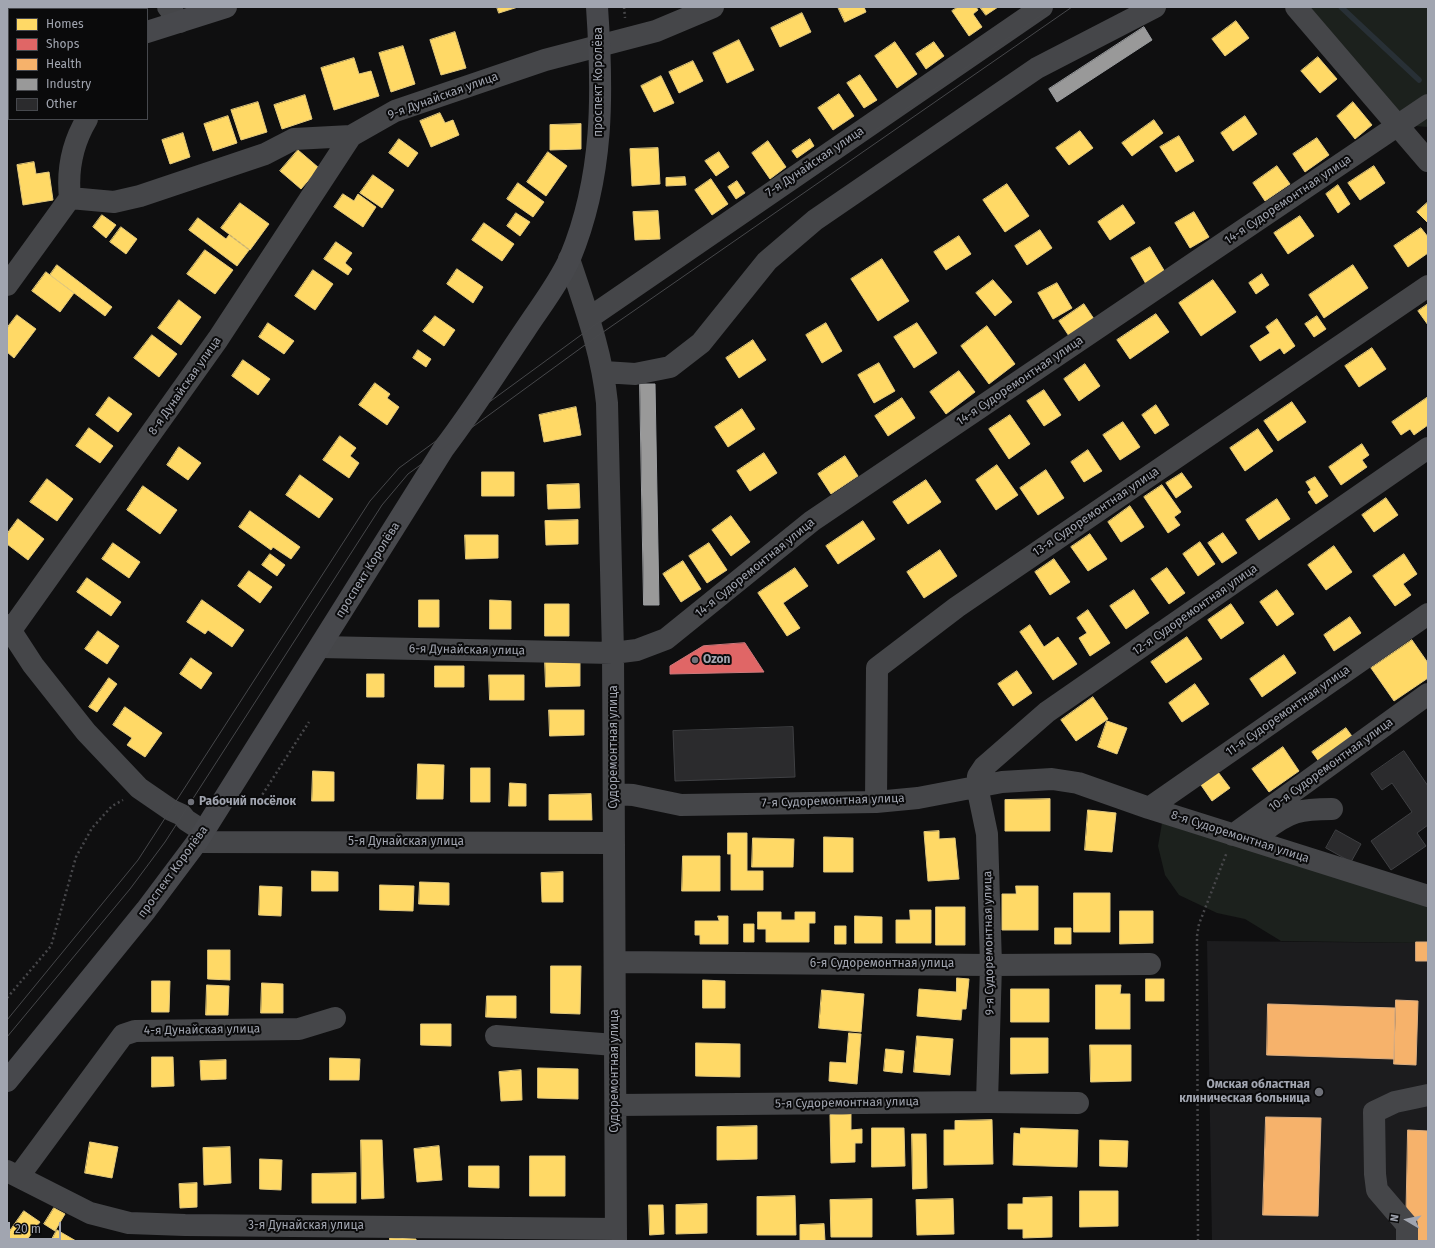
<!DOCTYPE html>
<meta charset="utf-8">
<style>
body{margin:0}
#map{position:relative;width:1435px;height:1248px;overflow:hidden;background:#0f0f10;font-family:"Fira Sans",sans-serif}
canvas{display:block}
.frame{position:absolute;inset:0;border:8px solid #a1a5b0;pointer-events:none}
.legend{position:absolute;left:8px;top:8px;width:140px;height:112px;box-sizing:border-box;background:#0a0a0b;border:1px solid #46484d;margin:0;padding:5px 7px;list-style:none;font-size:12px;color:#a1a5b0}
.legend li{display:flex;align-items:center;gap:8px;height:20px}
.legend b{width:20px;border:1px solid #46484d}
.north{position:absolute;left:1387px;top:1200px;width:40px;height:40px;-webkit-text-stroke:3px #0a0a0b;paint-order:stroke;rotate:279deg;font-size:11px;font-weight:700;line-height:16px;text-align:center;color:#a1a5b0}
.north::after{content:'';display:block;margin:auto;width:14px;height:18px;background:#a1a5b0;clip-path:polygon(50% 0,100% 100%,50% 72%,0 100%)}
.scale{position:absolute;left:8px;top:1222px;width:53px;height:18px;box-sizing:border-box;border:2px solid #a1a5b0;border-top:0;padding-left:5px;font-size:12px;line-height:14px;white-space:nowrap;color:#a1a5b0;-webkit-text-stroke:3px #0a0a0b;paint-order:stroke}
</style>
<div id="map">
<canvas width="1435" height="1248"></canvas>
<div class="frame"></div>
<ul class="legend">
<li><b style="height:11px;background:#ffd966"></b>Homes</li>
<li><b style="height:11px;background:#e06666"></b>Shops</li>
<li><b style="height:11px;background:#f6b26b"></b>Health</li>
<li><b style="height:11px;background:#999"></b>Industry</li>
<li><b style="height:11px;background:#2b2b2d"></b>Other</li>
</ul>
<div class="north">N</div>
<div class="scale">20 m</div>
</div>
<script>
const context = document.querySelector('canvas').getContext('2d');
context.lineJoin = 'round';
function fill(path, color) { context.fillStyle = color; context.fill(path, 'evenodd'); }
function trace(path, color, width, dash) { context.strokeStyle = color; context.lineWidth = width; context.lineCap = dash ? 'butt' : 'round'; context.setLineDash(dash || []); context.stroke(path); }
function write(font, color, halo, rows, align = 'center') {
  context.font = font + ' "Fira Sans",sans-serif'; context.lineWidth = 4; context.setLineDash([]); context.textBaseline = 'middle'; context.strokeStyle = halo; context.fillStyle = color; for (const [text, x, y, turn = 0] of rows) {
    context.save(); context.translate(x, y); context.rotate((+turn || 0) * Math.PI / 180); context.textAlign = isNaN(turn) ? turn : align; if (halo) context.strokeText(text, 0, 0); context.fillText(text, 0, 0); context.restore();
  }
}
fill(new Path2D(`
 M1207 941 1428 943V1241H1212Z`), '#1c1c1e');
fill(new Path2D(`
 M1302 7H1428V127L1415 126 1398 115Z
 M1162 823 1428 906V943L1281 941 1245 919 1217 913 1179 895 1165 875 1158 846Z`), '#1c211d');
const homes = new Path2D(`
 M497 7H518L499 13Z
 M838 7H864L866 12 845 22Z
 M958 7H976L978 10 973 14 982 27 969 36 952 11Z
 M980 7H998L986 15Z
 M802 13 811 32 780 47 771 28Z
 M1236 21 1249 38 1225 56 1212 39Z
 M455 32 466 68 441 75 430 40Z
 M739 40 754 70 727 83 713 53Z
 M895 42 917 74 897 88 875 56Z
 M934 42 944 56 926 69 916 54Z
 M403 46 415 84 391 92 379 53Z
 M1318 57 1337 79 1320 93 1301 71Z
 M354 58 359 74 371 71 379 96 334 110 321 68Z
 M693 61 703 81 679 93 669 72Z
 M860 75 877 100 864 108 847 83Z
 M661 76 674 103 654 112 641 86Z
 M839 94 854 116 833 130 818 108Z
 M305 95 312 119 282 129 274 105Z
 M258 102 267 132 241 140 231 110Z
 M1353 102 1372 125 1355 139 1337 116Z
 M440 113 445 123 453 120 459 135 431 147 420 121Z
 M228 116 237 143 213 151 204 124Z
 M1245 116 1257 134 1233 151 1221 133Z
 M1154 120 1163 133 1132 156 1122 143Z
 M581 124V149L550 150V125Z
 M1080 131 1093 148 1069 165 1056 148Z
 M183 133 190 157 170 164 162 140Z
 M1179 136 1194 161 1176 172 1160 147Z
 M1317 138 1329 155 1305 172 1293 154Z
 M399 139 418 153 408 167 389 153Z
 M810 139 814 146 797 158 792 151Z
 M768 141 786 167 770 179 752 153Z
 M658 148 660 184 632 186 630 149Z
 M298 150 319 168 301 189 280 171Z
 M548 152 567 166 546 196 527 182Z
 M719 152 729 167 716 176 705 161Z
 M34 162 36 174 49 172 53 200 23 205 17 165Z
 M1277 166 1290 184 1265 201 1253 183Z
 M1374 166 1385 183 1360 200 1348 183Z
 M373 175 394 190 382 208 360 193Z
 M685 177 686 185 666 186V178Z
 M711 179 728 204 712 215 695 190Z
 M737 181 745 193 736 199 728 187Z
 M518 183 544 202 533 217 507 199Z
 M1007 184 1029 216 1005 232 983 200Z
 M1338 185 1350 204 1338 213 1326 194Z
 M343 194 354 201 358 194 376 207 363 227 334 207Z
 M1428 202V223L1417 212Z
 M240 203 269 224 250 250 221 228Z
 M1123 205 1135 223 1110 240 1098 222Z
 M658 211 660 239 635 240 633 212Z
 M1194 212 1209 237 1190 248 1175 223Z
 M516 213 530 222 520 236 507 226Z
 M102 215 116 225 106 238 93 227Z
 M1300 216 1314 236 1288 254 1274 233Z
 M198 218 226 239 229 235 249 250 237 266 189 230Z
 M484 223 514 244 502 261 472 240Z
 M121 227 137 239 126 254 110 242Z
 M1421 228 1428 237V253L1408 267 1394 246Z
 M1040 230 1052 248 1027 265 1015 246Z
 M959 236 971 254 946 270 934 252Z
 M336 242 352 253 345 263 352 269 348 275 324 259Z
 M1150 247 1165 272 1146 284 1131 258Z
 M205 250 233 270 215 294 187 274Z
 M882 259 909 301 878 321 851 279Z
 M57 265 112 307 105 316 50 275Z
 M1353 265 1368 288 1324 318 1309 295Z
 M457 269 483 287 473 303 447 284Z
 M313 270 333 284 315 310 295 296Z
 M46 272 74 293 60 312 32 291Z
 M1262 274 1269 285 1256 294 1249 283Z
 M993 280 1012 302 995 316 976 293Z
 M1213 280 1236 312 1201 336 1179 303Z
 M1057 283 1072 308 1053 319 1038 293Z
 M179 300 201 317 181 345 158 328Z
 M1084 304 1096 322 1071 339 1059 321Z
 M1428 304V325L1418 311Z
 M1156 314 1169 332 1130 359 1117 340Z
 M17 315 36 329 14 358 7 352V328Z
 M435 316 455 330 444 346 423 331Z
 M1317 316 1326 329 1314 337 1305 324Z
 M1277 319 1295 346 1284 354 1280 348 1260 361 1250 346 1270 333 1266 327Z
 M268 323 294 341 284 354 259 337Z
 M826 323 842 351 822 363 806 335Z
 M917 323 937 353 914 368 894 337Z
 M987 326 1015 364 989 384 961 346Z
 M152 335 177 354 159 377 134 358Z
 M753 340 766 360 739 378 726 358Z
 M1372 348 1386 369 1359 387 1345 366Z
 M418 350 431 359 426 367 413 358Z
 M243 360 270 379 258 395 232 376Z
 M879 363 895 391 874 403 858 375Z
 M1085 364 1100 386 1079 401 1064 379Z
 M959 371 975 392 946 414 930 392Z
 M375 383 390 394 387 398 399 407 387 425 359 405Z
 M1044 390 1061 415 1044 426 1027 401Z
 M109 397 132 414 118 432 96 415Z
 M1428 397V425L1414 435 1410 429 1401 435 1392 422Z
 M902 398 915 418 888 436 875 416Z
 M1292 402 1306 422 1278 441 1264 421Z
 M1156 405 1169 425 1155 434 1142 415Z
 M576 407 581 435 544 442 539 415Z
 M742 409 755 429 728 447 715 427Z
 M1010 415 1030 444 1009 459 989 429Z
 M1123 422 1140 447 1120 460 1103 435Z
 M89 428 113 446 100 463 76 446Z
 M1258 429 1273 451 1245 471 1230 448Z
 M340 436 356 448 350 456 359 463 349 478 323 460Z
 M1362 444 1369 455 1362 460 1367 467 1341 485 1329 467Z
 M179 447 201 463 188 480 167 465Z
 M1088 450 1102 471 1084 482 1071 462Z
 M764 453 777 473 750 491 737 471Z
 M845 456 858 476 831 494 818 474Z
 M997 465 1018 495 996 510 976 480Z
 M1046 470 1064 498 1038 515 1020 488Z
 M482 472H514V496H482Z
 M1182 473 1192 487 1176 498 1166 483Z
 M300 475 333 499 319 518 286 495Z
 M1315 477 1328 496 1316 504 1308 492 1311 490 1306 482Z
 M47 479 73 499 57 521 30 502Z
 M926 480 941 502 908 524 893 502Z
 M579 484 580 508 548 509 547 485Z
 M1162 485 1181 512 1174 517 1180 525 1168 533 1144 497Z
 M143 486 177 510 160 534 127 510Z
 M1386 498 1398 515 1374 532 1362 515Z
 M1277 499 1290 519 1259 540 1246 520Z
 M1130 506 1144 527 1121 542 1108 522Z
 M250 511 300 547 291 559 273 547 271 550 239 527Z
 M731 516 750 542 731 556 712 530Z
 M18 519 44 539 28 560 7 544V534Z
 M578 520V544L546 545 545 521Z
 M863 521 875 539 838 564 826 546Z
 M1223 533 1237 553 1222 563 1208 543Z
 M1090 534 1107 559 1088 571 1071 547Z
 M465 535H498V558L466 559Z
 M1200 542 1215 564 1198 576 1183 554Z
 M113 543 140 562 129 578 102 559Z
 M709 543 727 570 707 583 689 556Z
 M1334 546 1352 572 1326 590 1308 565Z
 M940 550 957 576 924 598 907 572Z
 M270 554 285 565 277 576 262 565Z
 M1404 554 1417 574 1403 584 1411 595 1395 606 1373 576Z
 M1054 559 1070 582 1050 595 1035 572Z
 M683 561 701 589 681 602 663 574Z
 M795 568 808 586 783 603 800 628 787 636 758 593Z
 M1167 568 1185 593 1169 604 1151 579Z
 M249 571 272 587 260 603 238 586Z
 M87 578 121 602 111 616 77 592Z
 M1134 590 1149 613 1126 629 1110 606Z
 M1277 590 1294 614 1277 626 1260 602Z
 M202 600 244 630 232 647 208 630 205 634 187 622Z
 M419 600H439V627H419Z
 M490 600 511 601V629H490Z
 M545 604H569V636H545Z
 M1231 604 1244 623 1221 639 1208 620Z
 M1088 610 1110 643 1090 656 1079 638 1087 633 1077 618Z
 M1350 617 1361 633 1334 651 1324 635Z
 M1030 625 1044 647 1058 637 1077 664 1053 680 1020 632Z
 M98 631 119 646 107 664 85 649Z
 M1187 637 1202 659 1166 683 1151 662Z
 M1412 640 1428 663V678L1394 701 1371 668Z
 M1284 655 1296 673 1262 697 1250 679Z
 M191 658 212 673 201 689 180 674Z
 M545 661H580V686L546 687Z
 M435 666H464V687H435Z
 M1017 671 1032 693 1013 706 998 684Z
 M367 674H384V697H367Z
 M489 675H524V700H490Z
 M109 678 117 684 97 712 89 707Z
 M1195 684 1209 704 1182 722 1169 703Z
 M1093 697 1108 719 1076 741 1061 720Z
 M125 707 162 733 145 757 127 745 132 738 113 725Z
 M549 710H584V735L550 736Z
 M1107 721 1127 728 1117 754 1098 747Z
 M1346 728 1354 739 1320 763 1312 752Z
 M1283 747 1299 771 1269 792 1252 769Z
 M418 764 444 765 443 799H417Z
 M471 768H490V802H471Z
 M313 771 334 772V801H312Z
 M1218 772 1230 788 1212 801 1201 785Z
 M510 783 526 784V806H509Z
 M591 794 592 820H549V795Z
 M1050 799V831H1005V800Z
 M1088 810 1116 813 1112 852 1085 850Z
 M939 831V839L955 838 959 879 928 881 924 832Z
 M728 833H747V871H763V890H731V854H728Z
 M824 837 853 838V872H824Z
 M753 838 794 839 793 867H752Z
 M683 856H720V891H682Z
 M312 871 338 872V891H312Z
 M563 872V902H542L541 873Z
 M420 882 449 883V905L419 904Z
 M380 885 414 886 413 911 380 910Z
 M260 886 282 887 281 916 259 915Z
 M1016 886H1038V930H1002V894H1016Z
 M1074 893H1110V932H1074Z
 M936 907H965V945H936Z
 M910 910H931V943H896V920H910Z
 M1120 911H1153V943L1120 944Z
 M758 912H781V920H795V912H815V923H809V942H766V929H758Z
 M718 916H728V944H700V935H695V921H719Z
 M855 916 882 917V943H855Z
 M744 924H754V942H744Z
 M835 926H846V944H835Z
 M1055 928H1071V944H1055Z
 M208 950H230V980L208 979Z
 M551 966H581L580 1014 551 1013Z
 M957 978 969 979 966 1009H962L961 1020 917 1016 919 989 956 992Z
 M1146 979H1164V1001H1146Z
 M703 980 725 981V1008H703Z
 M152 981H170L169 1012H152Z
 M262 983 283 984V1013H261Z
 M207 985 229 986 228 1015H206Z
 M1096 985H1121L1120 994H1130V1029H1096Z
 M1011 989H1049V1022H1011Z
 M822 990 864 994 861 1032 819 1028Z
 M487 996H516V1018L486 1017Z
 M421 1024H451V1046L421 1045Z
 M849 1033 861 1034 857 1084 829 1081 830 1062 846 1063Z
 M917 1036 953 1039 950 1075 914 1072Z
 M1011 1038H1048V1073L1011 1074Z
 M696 1043 740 1044V1077L696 1076Z
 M1090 1045H1131V1081L1091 1082Z
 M886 1049 904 1051 902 1073 884 1071Z
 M152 1057H173L174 1086 152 1087Z
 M330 1058 360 1059 359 1080H330Z
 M226 1060V1079L201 1080 200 1061Z
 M538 1068 578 1069V1099L538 1098Z
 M521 1070 522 1100 501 1101 499 1072Z
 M851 1114V1130L862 1129V1143H855V1162L831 1163 830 1115Z
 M992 1120 993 1164 944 1165V1130H955V1121Z
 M757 1126V1159L717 1160V1127Z
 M872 1128H904L905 1166 872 1167Z
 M1021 1128 1078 1130 1077 1167 1013 1165 1014 1133 1020 1134Z
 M912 1134H926L927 1188 913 1189Z
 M361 1140H382L384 1198 362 1199Z
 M1100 1140 1128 1141 1127 1167 1100 1166Z
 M90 1142 118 1147 112 1178 85 1173Z
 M439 1146 442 1180 417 1182 414 1149Z
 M230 1147 231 1183 204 1185 203 1148Z
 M530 1156H565V1196H530Z
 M260 1159 282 1160 281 1190 260 1189Z
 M469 1166H499V1188L469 1187Z
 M356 1173V1203H312V1174Z
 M197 1183V1207L180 1208 179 1184Z
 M1080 1191H1118V1226L1080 1227Z
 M795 1196 796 1235H757V1197Z
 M1052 1197V1237L1023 1238V1229H1008V1204H1023V1198Z
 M872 1199V1237H831L830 1200Z
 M953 1199 954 1234 917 1235 916 1200Z
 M707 1204V1233L676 1234V1205Z
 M649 1205H663L664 1234 650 1235Z
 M54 1208 65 1214 55 1231 44 1224Z
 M24 1211 40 1222 26 1241H7V1235Z
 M824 1224 825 1241H800V1225Z
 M57 1230 76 1241H51Z
 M390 1238 416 1239V1241H390Z`);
fill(homes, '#ffd966');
trace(homes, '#e3c97c', 1);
const shops = new Path2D(`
 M745 643 764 672 670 674V666L703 646Z`);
fill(shops, '#e06666');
trace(shops, '#cd797c', 1);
const health = new Path2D(`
 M1416 942H1428V961H1416Z
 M1396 1000 1418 1001 1416 1065 1394 1064Z
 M1268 1004 1395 1008 1394 1059 1267 1055Z
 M1266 1117 1321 1118 1318 1216 1263 1215Z
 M1408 1130 1428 1131V1241H1414L1406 1221Z`);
fill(health, '#f6b26b');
trace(health, '#dcae80', 1);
const industry = new Path2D(`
 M1144 27 1152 40 1057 102 1049 89Z
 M640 384H655L659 605H644Z`);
fill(industry, '#999');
trace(industry, '#9b9da0', 1);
trace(new Path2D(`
 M1341 7 1419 80`), '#283036', 5.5);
const building = new Path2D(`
 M793 727 795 777 675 781 673 731Z
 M1404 751 1428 786V825L1417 833 1426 846 1391 870 1371 841 1412 812 1392 783 1382 790 1371 774Z
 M1336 830 1361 844 1351 862 1326 848Z`);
fill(building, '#2b2b2d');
trace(building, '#3f4043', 1);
trace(new Path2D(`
 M624 7 625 18
 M257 803 309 722
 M7 998 51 946 76 857 92 828 112 806 123 800
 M1198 1241 1197 936 1199 924 1227 852`), '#47474a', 2.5, [2, 3]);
trace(new Path2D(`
 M168 7 180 22
 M1296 7 1428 161
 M70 198C67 170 72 144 87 119
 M569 259C585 307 602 352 607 403L613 653 616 1241
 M7 285 70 198 114 202 140 196 265 154 294 139 351 136 395 111 545 60 656 31 713 7
 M589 318 1042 7
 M604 372 635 374 670 367 701 343 767 261 815 220 1037 68 1155 7
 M7 625 33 665 86 732 139 788 171 810 182 815 186 820 203 831
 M11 630 218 339 351 136
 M320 647 613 653 637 650 666 639 812 521 1428 105
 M614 794 633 795 681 805 876 802 918 798 1002 782 1052 779 1078 783 1149 808 1428 896
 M876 802 877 668 957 607 1428 286
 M1149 808 1428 614
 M1264 831C1290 811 1300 809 1332 809
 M1233 835 1428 694
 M197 842 614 843
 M615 962 991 965 1150 964
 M496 1036 615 1045
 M987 1102 991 965 987 834 977 786 978 776 984 767 1047 712 1428 448
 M616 1105 987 1102 1078 1103
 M7 1171 90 1213 129 1223 185 1225 616 1229
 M19 1176 123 1035 135 1031 299 1029 335 1018
 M1407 1241V1225L1377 1190 1375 1174 1374 1112 1395 1102 1428 1095`), '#454649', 22);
trace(new Path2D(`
 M147 32 226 7
 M7 77 9 76
 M7 1081 146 910 197 842 444 448C473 410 498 370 525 330 540 307 559 283 570 258 604 176 603 93 597 7`), '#47484c', 22);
trace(new Path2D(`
 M7 1020 138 860 370 501 399 468 592 327 1053 7
 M7 1037 130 889 165 842 382 505 408 474 596 337 1072 7`), '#47484b', 1);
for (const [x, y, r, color] of [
 [695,660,4,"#6e7078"],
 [191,802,4,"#6e7078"],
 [1319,1092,5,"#6e7078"]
]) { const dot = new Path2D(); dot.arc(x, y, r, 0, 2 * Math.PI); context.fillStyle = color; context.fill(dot); trace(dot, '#0a0a0b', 1.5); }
write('12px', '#a1a5b0', '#0a0a0b', [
 ["проспект Королёва",599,82,-90],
 ["9-я Дунайская улица",443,96,-20],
 ["7-я Дунайская улица",815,162,-34],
 ["14-я Судоремонтная улица",1288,200,-34],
 ["14-я Судоремонтная улица",1020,381,-34],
 ["8-я Дунайская улица",185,386,-55],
 ["13-я Судоремонтная улица",1096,512,-34],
 ["14-я Судоремонтная улица",755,568,-39],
 ["проспект Королёва",368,570,-58],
 ["12-я Судоремонтная улица",1195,610,-35],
 ["6-я Дунайская улица",467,650,1],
 ["11-я Судоремонтная улица",1288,711,-35],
 ["Судоремонтная улица",614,747,-90],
 ["10-я Судоремонтная улица",1331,765,-36],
 ["7-я Судоремонтная улица",833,801,-2],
 ["8-я Судоремонтная улица",1240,837,18],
 ["5-я Дунайская улица",406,842],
 ["проспект Королёва",173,872,-54],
 ["9-я Судоремонтная улица",989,943,-91],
 ["6-я Судоремонтная улица",882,964],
 ["4-я Дунайская улица",202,1030,-1],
 ["Судоремонтная улица",615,1071,-90],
 ["5-я Судоремонтная улица",847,1103,-1],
 ["3-я Дунайская улица",306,1226]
]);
write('bold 12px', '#a1a5b0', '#0a0a0b', [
 ["Ozon",703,660],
 ["Рабочий посёлок",199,802],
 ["Омская областная",1310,1085,"right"],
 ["клиническая больница",1310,1099,"right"]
], 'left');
</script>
